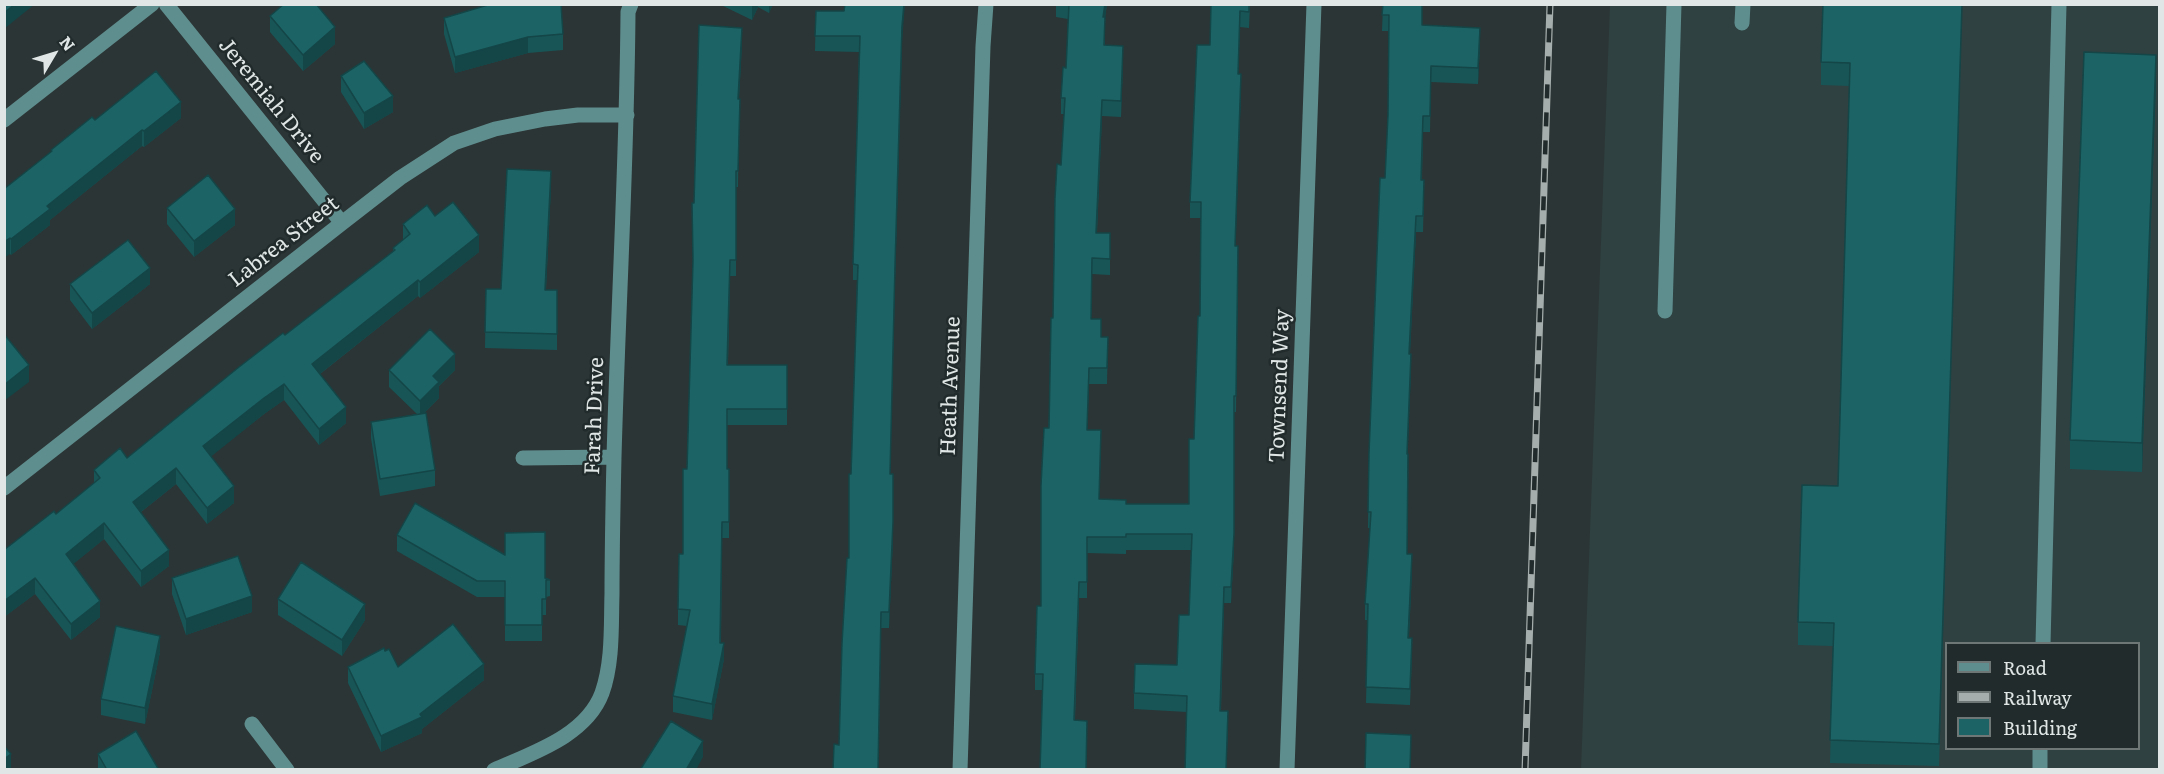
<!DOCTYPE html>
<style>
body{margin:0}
#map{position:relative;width:2164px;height:774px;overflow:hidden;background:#2c3535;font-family:Literata,serif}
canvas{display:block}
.frame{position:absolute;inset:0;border:6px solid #e0e6e6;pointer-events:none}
.legend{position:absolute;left:1945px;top:642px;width:195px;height:108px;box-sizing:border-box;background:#222b2b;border:2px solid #6e7676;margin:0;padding:8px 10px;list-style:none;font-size:18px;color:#e0e6e6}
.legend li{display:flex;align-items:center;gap:12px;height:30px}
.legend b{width:30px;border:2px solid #6e7676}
.north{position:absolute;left:24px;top:24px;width:60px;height:60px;-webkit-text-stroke:4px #222b2b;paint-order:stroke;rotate:52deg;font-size:16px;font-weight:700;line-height:24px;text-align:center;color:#e0e6e6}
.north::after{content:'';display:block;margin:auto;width:21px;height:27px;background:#e0e6e6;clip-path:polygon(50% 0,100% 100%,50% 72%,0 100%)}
</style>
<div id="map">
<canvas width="2164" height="774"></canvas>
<div class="frame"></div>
<ul class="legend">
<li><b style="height:8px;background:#5f8e8f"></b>Road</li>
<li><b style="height:8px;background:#a6adad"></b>Railway</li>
<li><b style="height:16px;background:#1c6365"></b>Building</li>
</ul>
<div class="north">N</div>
</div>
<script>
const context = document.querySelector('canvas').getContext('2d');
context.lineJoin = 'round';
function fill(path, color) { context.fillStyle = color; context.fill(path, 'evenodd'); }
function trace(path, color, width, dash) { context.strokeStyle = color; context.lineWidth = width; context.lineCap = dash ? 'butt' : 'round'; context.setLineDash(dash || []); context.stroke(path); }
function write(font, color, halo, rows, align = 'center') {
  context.font = font + ' Literata,serif'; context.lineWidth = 5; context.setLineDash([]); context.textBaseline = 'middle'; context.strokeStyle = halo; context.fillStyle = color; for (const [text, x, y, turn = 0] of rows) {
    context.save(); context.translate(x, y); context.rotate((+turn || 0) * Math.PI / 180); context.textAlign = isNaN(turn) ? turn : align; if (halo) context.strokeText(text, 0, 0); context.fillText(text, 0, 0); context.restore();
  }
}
fill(new Path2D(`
 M1610 5H2159V769H1581ZM1946 644H2138V748H1946Z`), '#2f4141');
trace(new Path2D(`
 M166 4 342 223
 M1742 23 1743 4
 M4 120 152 4
 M1665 311 1674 4
 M523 458 614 457
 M4 488 342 223 400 178 454 143 495 129 545 119 578 115H627
 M2043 644 2059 4
 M252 724 287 770
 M494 770C532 753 586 736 602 693 613 662 611 626 612 594 612 548 613 503 614 457 618 309 627 160 628 12L631 4
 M960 770 983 46 986 4
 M1287 770 1314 4
 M2040 770V748`), '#5f8e8f', 15);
const rail = new Path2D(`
 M1525 770 1550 4`);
trace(rail, '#a6adad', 7);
trace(rail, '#222b2b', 4.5, [14]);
fill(new Path2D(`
 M719 4H773L769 13 758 7 752 20Z
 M1056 4H1107L1105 17V45L1123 62 1121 117 1102 116 1097 233H1110V275L1092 274 1091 319 1101 337H1108L1107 384H1089L1087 430 1101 447 1099 499 1126 504H1189L1194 439 1200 316 1201 218H1190V202L1210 45 1211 4H1250L1249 28 1240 27 1238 74 1241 90 1235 246H1238L1236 412H1234V549L1231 603H1224L1221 711 1228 727 1226 770H1185L1187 712 1134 709V693L1177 665 1189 615 1191 550H1126V554L1087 553V598H1079L1075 720 1087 737 1086 770H1040L1043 690H1035V674L1041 606 1053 318 1064 114H1061V98L1066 68 1068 19 1056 17Z
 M1383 4 1422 25 1480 44 1478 84 1431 82 1430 132H1423L1422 180 1424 196 1423 232H1416L1410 354 1411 370 1407 454V554L1412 570 1409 638 1412 654 1410 705 1366 703 1368 620H1365V604L1370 528H1368L1369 453 1385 178 1388 115V31H1382Z
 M1962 4 1939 766 1830 763 1833 646 1798 645V622L1838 486 1850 86 1821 85V62Z
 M816 11 902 42 895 281 890 474H893V538L889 628H881L839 745 849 558 857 280H853V264L859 52 815 51Z
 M270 16 335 44 303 71 270 32Z
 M444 18 563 34V50L528 53 455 73 444 34Z
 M742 44 739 99 738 187H736V276H730L728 365H787V425H727V469H729V538H722L721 643 724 659 712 720 673 712V696L687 626 678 625V609L683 554 687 469Z
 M341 76 393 112 364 129 341 92Z
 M2156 83 2142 472 2070 469V440Z
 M181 118 144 147 142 146 50 220V225L11 255 10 254 4 189 51 153V150L95 120Z
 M551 187 546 290H557V350L485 348 486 289H501Z
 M167 208 235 225 194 257 167 224Z
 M435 216 479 252 420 298 418 296 320 374 346 423 319 445 284 400 264 414 211 456 234 503 207 524 176 484 141 512 169 566 141 587 104 539 73 564 100 617 71 640 35 594 4 617V550L56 514 94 483V470L127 458 393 251V248L403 240V224Z
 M70 284H150L92 329 70 300Z
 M389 370H455L439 386V398L424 413 435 470V486L380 496 371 438V422L417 414 389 387Z
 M397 535 545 578 550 580V596L546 597V615H542V641H505V597H477L397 551Z
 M172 578 252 612 186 635 172 594Z
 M278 599 365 620 342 656 278 615Z
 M160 652 145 724 101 715V699Z
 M348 667H398L484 680 422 729V733L381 752 348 683Z
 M98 754 159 770H98Z`), '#185557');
fill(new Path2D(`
 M15 4H35L4 29V13Z
 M752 4H758V7L752 20Z
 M769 4H773L769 13Z
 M904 4H905L902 42 895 281 902 26Z
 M1105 4H1107L1103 33V17Z
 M335 27V44L303 71V55Z
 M742 28V44L738 116V99Z
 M1480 28V44L1478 84V68Z
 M528 37V53L455 73V57Z
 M1123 46V62L1121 117V101Z
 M2156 55V83L2142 472V443Z
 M1241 74V90L1235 262V246Z
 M393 96V112L364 129V113Z
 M1102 100V116L1096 249V233Z
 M181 102V118L144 147V131Z
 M142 130V146L50 220V225L11 255V239L47 206Z
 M551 171V187L545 306V290Z
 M235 209V225L194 257V241Z
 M1416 216V232L1409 370V354Z
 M479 235V252L420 298V282Z
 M10 238V254L4 258V242Z
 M150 268V284L92 329V313Z
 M418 280V296L312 380V364Z
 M455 354V370L439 386V398L420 417V401L433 376Z
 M1411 354V370L1407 470V454Z
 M29 365V382L4 401V385Z
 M284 384V400L264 414 203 463V446L264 398Z
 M346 407V423L319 445V429Z
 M1234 412V549L1231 603V587Z
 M176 468V484L133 518V502Z
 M234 486V503L207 524V508Z
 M893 522V538L889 628V612Z
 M104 523V539L66 570V554Z
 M169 550V566L141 587V571Z
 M1412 554V570L1408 654V638Z
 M35 578V594L4 617V601Z
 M252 596V612L186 635V619Z
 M100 601V617L71 640V624Z
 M365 604V620L342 656V640Z
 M160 636V652L145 724V708Z
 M724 643V659L712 720V704Z
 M484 664V680L422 729V733L381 752V736L420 714Z
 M703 741V757L696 770H686Z
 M11 754V770H4V759Z`), '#144547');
const building = new Path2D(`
 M4 4H15L4 13Z
 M284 4H316L335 27 303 55 270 16Z
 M491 4H561L563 34 528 37 455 57 444 18Z
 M845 4H904L902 26 895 266 890 474H893V522L889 612H881L878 770H833L834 744 839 745 842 643 847 558H849V474H851L858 265 853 264 860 36H815L816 11H844Z
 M1069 4H1105L1103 17H1105L1104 45 1123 46 1121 101 1102 100 1096 233H1110V259L1092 258 1091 319H1101V337H1108L1107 368H1089L1087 430H1101L1099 499 1126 500V504H1189V439H1194L1198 316H1200L1201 202H1190L1197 45H1210L1211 4H1249V12L1240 11 1238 74H1241L1235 246H1238L1236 396H1234V533L1231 587H1224L1220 711H1228L1226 770H1185L1187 696 1134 693 1135 664 1177 665 1179 615H1189L1192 534H1126V537H1087V582H1079L1074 720 1087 721 1086 770H1040L1043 674H1035L1037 606H1041V485L1044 428H1049L1051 318H1053L1055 198 1057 164 1061 165 1065 98H1061L1063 67 1066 68Z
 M1383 4H1422V25L1480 28 1478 68 1431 66 1430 116H1423L1421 180H1424L1423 216H1416L1409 354H1411L1407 454H1408L1407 554H1412L1408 638H1412L1410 689 1366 687 1368 604H1365L1371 512H1368L1369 453 1380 178H1385L1388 115 1389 15H1382Z
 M1823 4H1962L1939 744 1830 740 1834 623 1798 622 1802 485 1838 486 1850 63 1821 62Z
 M699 25 742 28 738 99H740L738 171H736V260H730L727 365H787V409H727V469H729V522H722L720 643H724L712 704 673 696 690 610 678 609 679 554H683V469H687L693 260 692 203H694Z
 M2084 52 2156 55 2142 443 2070 440Z
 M364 61 393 96 364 113 341 76Z
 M156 71 181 102 144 131 142 130 47 206 50 209 11 239 10 238 4 242V189L52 151 51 150 92 117 95 120Z
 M507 169 551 171 545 290H557V334L485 332 486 289H501Z
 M208 175 235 209 194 241 167 208Z
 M453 202 479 235 420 282 418 280 312 364 346 407 319 429 284 384 264 398 203 446 234 486 207 508 176 468 133 502 169 550 141 571 104 523 66 554 100 601 71 624 35 578 4 601V550L54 511 56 514 100 478 94 470 120 448 127 458 239 367 283 333 285 335 395 250 393 248 410 234 403 224 427 205 435 216Z
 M128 240 150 268 92 313 70 284Z
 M430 329 455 354 433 376 439 382 420 401 389 370Z
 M4 334 29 365 4 385Z
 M426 413 435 470 380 479 371 422Z
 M415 503 505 555V533L545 532V578L550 580H546V599H542V625H505V581H477L397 535Z
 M238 556 252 596 186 619 172 578Z
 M301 562 365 604 342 640 278 599Z
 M453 624 484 664 420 714 422 717 381 736 348 667 384 648 385 651 389 649 398 667Z
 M116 626 160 636 145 708 101 699Z
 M671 721 703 741 686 770H640Z
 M136 731 159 770H107L98 754Z
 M1366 733 1411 735 1410 770H1365Z
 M4 746 11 754 4 759Z`);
fill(building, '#1c6365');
trace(building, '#144547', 1.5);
write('21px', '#e0e6e6', '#222b2b', [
 ["Jeremiah Drive",271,101,51],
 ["Labrea Street",284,242,-38],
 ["Heath Avenue",951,386,-88],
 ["Townsend Way",1280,386,-88],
 ["Farah Drive",595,416,-88]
]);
</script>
